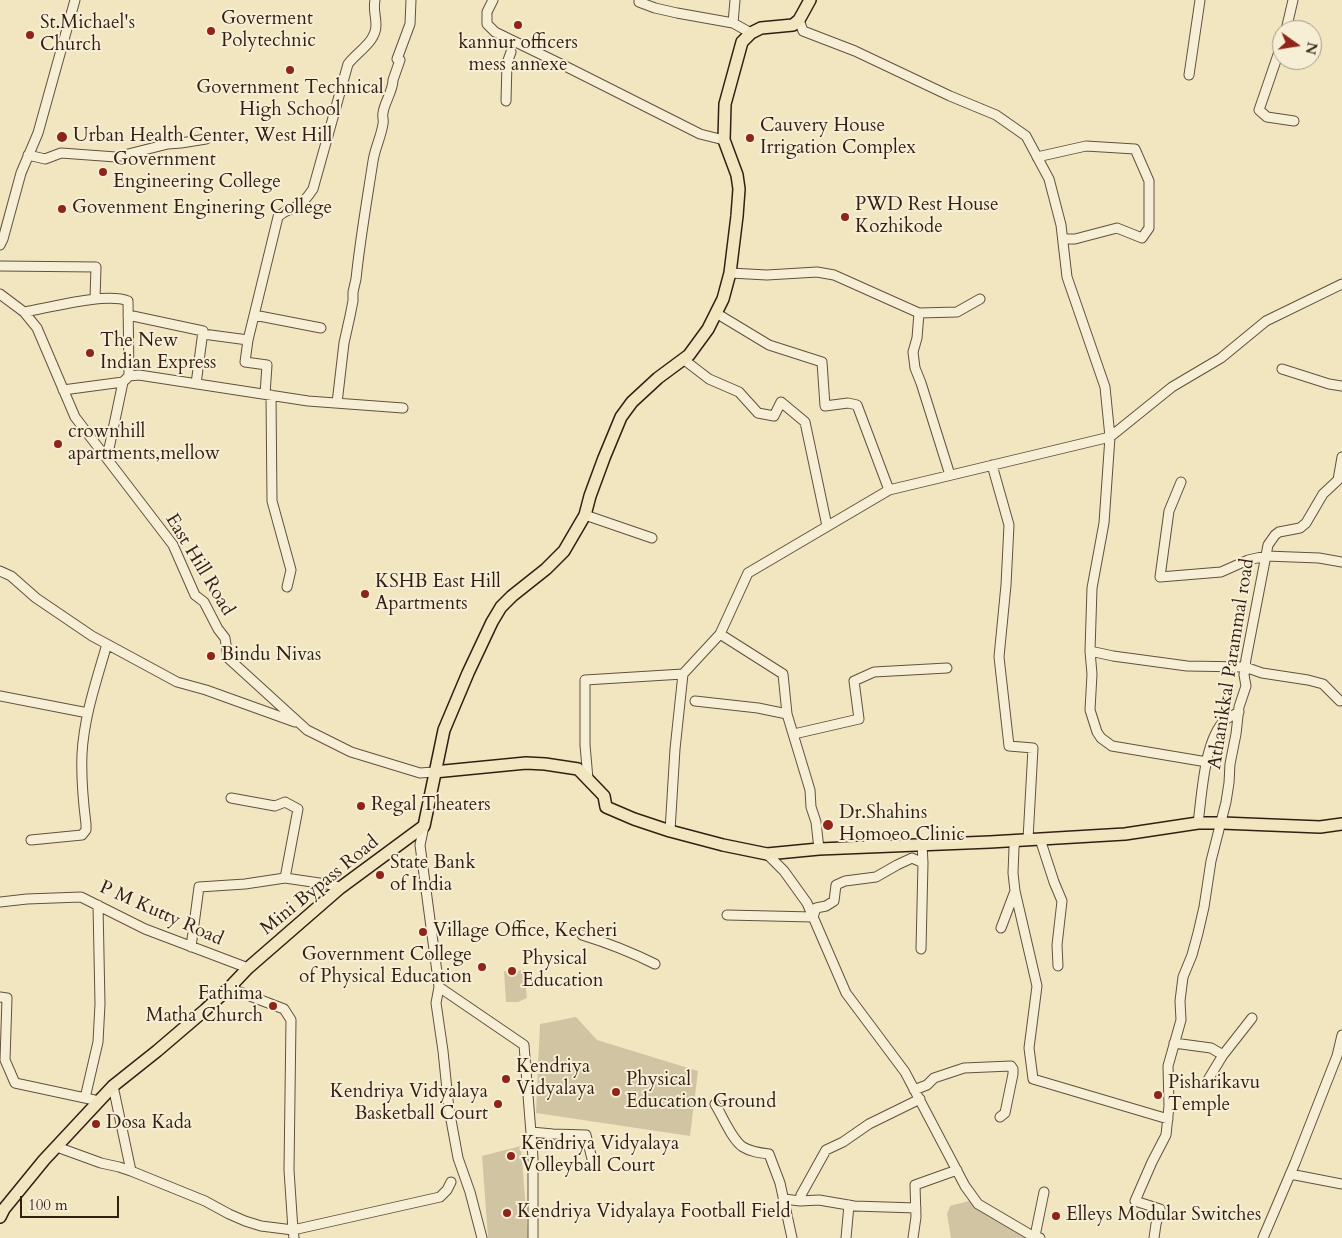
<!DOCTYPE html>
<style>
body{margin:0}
#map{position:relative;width:1342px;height:1238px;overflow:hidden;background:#f1e6c0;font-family:Cardo,serif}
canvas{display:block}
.north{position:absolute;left:1272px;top:20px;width:50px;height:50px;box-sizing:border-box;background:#f6efd6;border:1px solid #a89b88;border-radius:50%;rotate:103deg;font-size:14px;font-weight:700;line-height:20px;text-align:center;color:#341e14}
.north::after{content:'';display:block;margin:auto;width:18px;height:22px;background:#8f2418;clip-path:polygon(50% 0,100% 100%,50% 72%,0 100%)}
.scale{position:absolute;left:20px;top:1196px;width:99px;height:22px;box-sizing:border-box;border:2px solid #341e14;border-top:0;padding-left:6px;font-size:15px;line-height:18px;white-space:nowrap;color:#341e14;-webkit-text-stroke:4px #f6efd6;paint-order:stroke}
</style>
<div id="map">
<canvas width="1342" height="1238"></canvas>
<div class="north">N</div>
<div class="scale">100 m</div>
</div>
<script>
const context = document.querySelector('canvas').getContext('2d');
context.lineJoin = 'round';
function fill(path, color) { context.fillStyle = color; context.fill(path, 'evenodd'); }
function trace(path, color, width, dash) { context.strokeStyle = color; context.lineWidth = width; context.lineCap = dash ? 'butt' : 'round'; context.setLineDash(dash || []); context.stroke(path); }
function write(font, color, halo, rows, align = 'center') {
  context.font = font + ' Cardo,serif'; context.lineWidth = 4; context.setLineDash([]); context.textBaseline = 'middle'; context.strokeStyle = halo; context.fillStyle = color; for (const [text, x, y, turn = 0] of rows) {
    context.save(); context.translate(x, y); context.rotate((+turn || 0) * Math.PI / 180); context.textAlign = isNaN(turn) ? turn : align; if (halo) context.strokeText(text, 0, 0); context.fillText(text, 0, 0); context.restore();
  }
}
fill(new Path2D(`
 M524 969 527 998 518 1002H506L504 971 514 973Z
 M576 1017 597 1040 698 1071 690 1136 536 1113 540 1024Z
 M521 1146 528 1238H488L482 1156Z
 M969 1201 1035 1238H951L947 1214 950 1206Z`), '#d1c4a3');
const minor = new Path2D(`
 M493 0 487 12V24L495 32 565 66 700 134 724 140
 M639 0V2L655 8 677 13 733 23 751 33
 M799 20 803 31 855 51 950 96 996 115 1026 136 1049 179 1061 225 1067 277 1105 387 1110 437 1104 523 1092 588 1090 651 1113 656 1187 666 1245 667 1262 673 1308 680 1323 684 1340 701
 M733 23 735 0
 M1286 30 1293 0
 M1282 43 1259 110 1267 117 1294 121
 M1189 75 1200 0
 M506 101 507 63 511 52
 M28 155 45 159 61 153 116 157 168 144 181 143 206 139
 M1037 157 1086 146 1135 149 1149 181V228L1142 238 1117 228 1075 239H1063
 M0 245 3 239 21 173 38 133 75 0
 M0 266 96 267 95 299
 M730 273 767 275 817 272 834 275 919 313 957 312 980 299
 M0 294 24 312 37 328 75 417 173 545 195 595 204 602 218 629 225 638 228 658 307 730 351 752 420 773 434 772
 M24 312C48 308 107 292 128 301L129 376
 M716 313 769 345 822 362 825 406 848 403 857 405 889 490
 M919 313 917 338 913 352 915 368 921 383 950 475
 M128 315 203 331 196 384
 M254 315 321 328
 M203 334 248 340 245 362 267 365 265 394
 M248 340 278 217C284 210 292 210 299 205 305 201 309 195 313 189L348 64C358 51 376 42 376 25 376 16 373 9 375 0
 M683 359 709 379 739 392 758 413 774 416 781 402 805 422 827 526
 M1282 369 1329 384 1342 386
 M63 390 123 382
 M271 395 272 501 291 570 287 587
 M337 403 344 343 350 316 353 301V292L356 279C360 240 367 200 373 161 375 148 381 137 383 124 384 120 382 116 383 113 384 103 393 91 393 80L400 60 397 59 410 24 411 0
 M107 458 123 382 129 376 139 375 308 401 403 408
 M992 465 1009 525 1006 585 999 657 1009 746 1033 748 1028 839
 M1181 482 1169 511 1160 577 1221 572 1248 560 1266 556 1319 558 1342 562
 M585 515 652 538
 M0 571 11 576 36 598 92 636 177 682 206 690 295 722
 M720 634 783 674 787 714
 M1090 651 1092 674 1090 710 1097 732 1101 738 1112 746 1207 762
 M0 696 88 713
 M695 701 758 708 787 714 810 790 811 807 816 822 819 849
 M794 734 859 719 854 681 874 672 947 668
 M588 779 585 745V680L683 674
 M231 798 275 806 285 802 298 809 285 878 333 885 340 888
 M1198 823C1202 795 1204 740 1225 720 1229 717 1234 715 1239 712
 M424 826 420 845 439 987 524 1045 533 1158V1238
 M670 831 675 749 683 674 720 634 748 573 889 490 1110 437 1172 387 1221 358 1266 321 1342 284
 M1040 839 1054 882 1062 901 1057 945 1058 966
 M31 840 82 835 86 830V824C83 800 81 777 82 754 84 716 97 679 107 644
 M767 854 784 871 807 903 846 993 905 1072 965 1186 978 1204 1029 1234 1040 1238
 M1015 891 1037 986 1029 1048 1033 1079 1168 1119
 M0 902 27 899 81 897 145 929 248 968
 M727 915 813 917 816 908 826 906 834 901 836 885 845 881 876 877 897 865 912 858 923 863
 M1001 928 1015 891 1013 873 1014 848 1015 841
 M582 935C608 943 631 952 655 964
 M191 947 199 887 245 884 285 878
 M921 949 923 863 922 844
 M439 987 436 1003 443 1051 449 1109 458 1158 470 1192 482 1238
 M0 997 7 998 5 1060 15 1083 99 1101
 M1174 1043 1211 1048 1223 1055
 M1206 1083 1223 1055 1252 1018
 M113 1086 131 1171 205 1201 229 1214 245 1221 261 1226 293 1230 289 1170 291 1020 284 1009 229 988
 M914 1090 927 1085 934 1078 964 1068 1011 1066 1013 1069V1074L1005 1113 1000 1117
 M85 1098 98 1042 100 1004 98 905
 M715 1104C722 1115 732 1140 743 1147 751 1152 760 1153 769 1154L780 1183 792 1238
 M531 1132 553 1134 586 1135 593 1163
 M57 1147 101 1163 119 1167 131 1171
 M1290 1174 1342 1184
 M784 1199 800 1201 819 1200 854 1206 916 1208
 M800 1201 801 1195 826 1150 843 1142 869 1124 920 1099
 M1035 1236 1044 1192
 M294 1238 293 1230 440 1197 447 1190 451 1182
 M846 1238 849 1205
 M913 1238 916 1217 915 1185 957 1170
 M1154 1238 1156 1224 1160 1209 1135 1201 1152 1162 1166 1135 1169 1106 1168 1066 1181 1020 1180 1001 1183 977 1192 955 1198 933 1204 907 1211 861 1226 802 1229 783 1230 764 1236 734 1239 707 1246 686 1244 675 1246 659 1268 545 1275 535 1279 532 1300 528 1306 523 1323 494 1338 480 1342 457
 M1263 1238 1295 1163 1337 1056 1342 1035`);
const major = new Path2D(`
 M434 772 526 763 545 764 578 769 604 796 606 807 634 819 670 831 723 845 767 854 819 849 990 842 1125 834 1198 823H1222L1320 827 1342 824
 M0 1217 4 1209 44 1160 113 1086 157 1051 205 1010 229 988 248 968 340 888 424 826 444 730 468 673 492 622 501 607 512 596 546 569 564 551 585 515 590 496 604 458 621 417 632 402 658 378 689 355 708 329 723 299 730 273 737 216 739 189 737 175 724 140 725 104 742 42 751 33 761 28 793 25 799 20 810 0`);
trace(minor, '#63503f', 11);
trace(major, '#341e14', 14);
trace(minor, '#f6efd6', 9);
trace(major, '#f1e6c0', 11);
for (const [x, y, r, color] of [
 [518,25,5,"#8f2418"],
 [211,31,5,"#8f2418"],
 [30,35,5,"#8f2418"],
 [290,70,5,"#8f2418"],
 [62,137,6,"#8f2418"],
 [750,138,5,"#8f2418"],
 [103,172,5,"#8f2418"],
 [62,209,5,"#8f2418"],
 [845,217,5,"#8f2418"],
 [90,353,5,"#8f2418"],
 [58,444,5,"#8f2418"],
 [365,594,5,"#8f2418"],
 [211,656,5,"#8f2418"],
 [361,806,5,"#8f2418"],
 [828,825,6,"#8f2418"],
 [380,875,5,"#8f2418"],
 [423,932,5,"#8f2418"],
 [482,967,5,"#8f2418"],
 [512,971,5,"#8f2418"],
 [273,1006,5,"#8f2418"],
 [506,1079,5,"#8f2418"],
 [616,1092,5,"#8f2418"],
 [1158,1095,5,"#8f2418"],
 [498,1104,5,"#8f2418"],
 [96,1124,5,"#8f2418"],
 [511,1156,5,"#8f2418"],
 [507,1213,5,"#8f2418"],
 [1056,1216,5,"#8f2418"]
]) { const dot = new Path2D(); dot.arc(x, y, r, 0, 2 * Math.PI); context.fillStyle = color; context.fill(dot); trace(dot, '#f6efd6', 2); }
write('19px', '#341e14', '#f6efd6', [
 ["Goverment",221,20],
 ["Polytechnic",221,42],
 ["St.Michael's",40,24],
 ["Church",40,46],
 ["kannur officers",518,44,"center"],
 ["mess annexe",518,66,"center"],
 ["Government Technical",290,89,"center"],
 ["High School",290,111,"center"],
 ["Cauvery House",760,127],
 ["Irrigation Complex",760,149],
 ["Urban Health Center, West Hill",73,137],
 ["Government",113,161],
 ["Engineering College",113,183],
 ["PWD Rest House",855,206],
 ["Kozhikode",855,228],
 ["Govenment Enginering College",72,209],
 ["The New",100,342],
 ["Indian Express",100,364],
 ["crownhill",68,433],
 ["apartments,mellow",68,455],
 ["KSHB East Hill",375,583],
 ["Apartments",375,605],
 ["Bindu Nivas",221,656],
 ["Regal Theaters",371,806],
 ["Dr.Shahins",839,814],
 ["Homoeo Clinic",839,836],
 ["State Bank",390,864],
 ["of India",390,886],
 ["Village Office, Kecheri",433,932],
 ["Government College",472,956,"right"],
 ["of Physical Education",472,978,"right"],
 ["Physical",522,960],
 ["Education",522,982],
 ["Fathima",263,995,"right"],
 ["Matha Church",263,1017,"right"],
 ["Kendriya",516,1068],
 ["Vidyalaya",516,1090],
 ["Physical",626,1081],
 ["Education Ground",626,1103],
 ["Pisharikavu",1168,1084],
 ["Temple",1168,1106],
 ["Kendriya Vidyalaya",488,1093,"right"],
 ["Basketball Court",488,1115,"right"],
 ["Dosa Kada",106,1124],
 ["Kendriya Vidyalaya",521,1145],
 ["Volleyball Court",521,1167],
 ["Kendriya Vidyalaya Football Field",517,1213],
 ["Elleys Modular Switches",1066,1216]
], 'left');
write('19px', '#341e14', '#f6efd6', [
 ["East Hill Road",199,565,59],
 ["Athanikkal Parammal road",1232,664,-81],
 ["Mini Bypass Road",320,886,-39],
 ["P M Kutty Road",161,914,24]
]);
</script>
